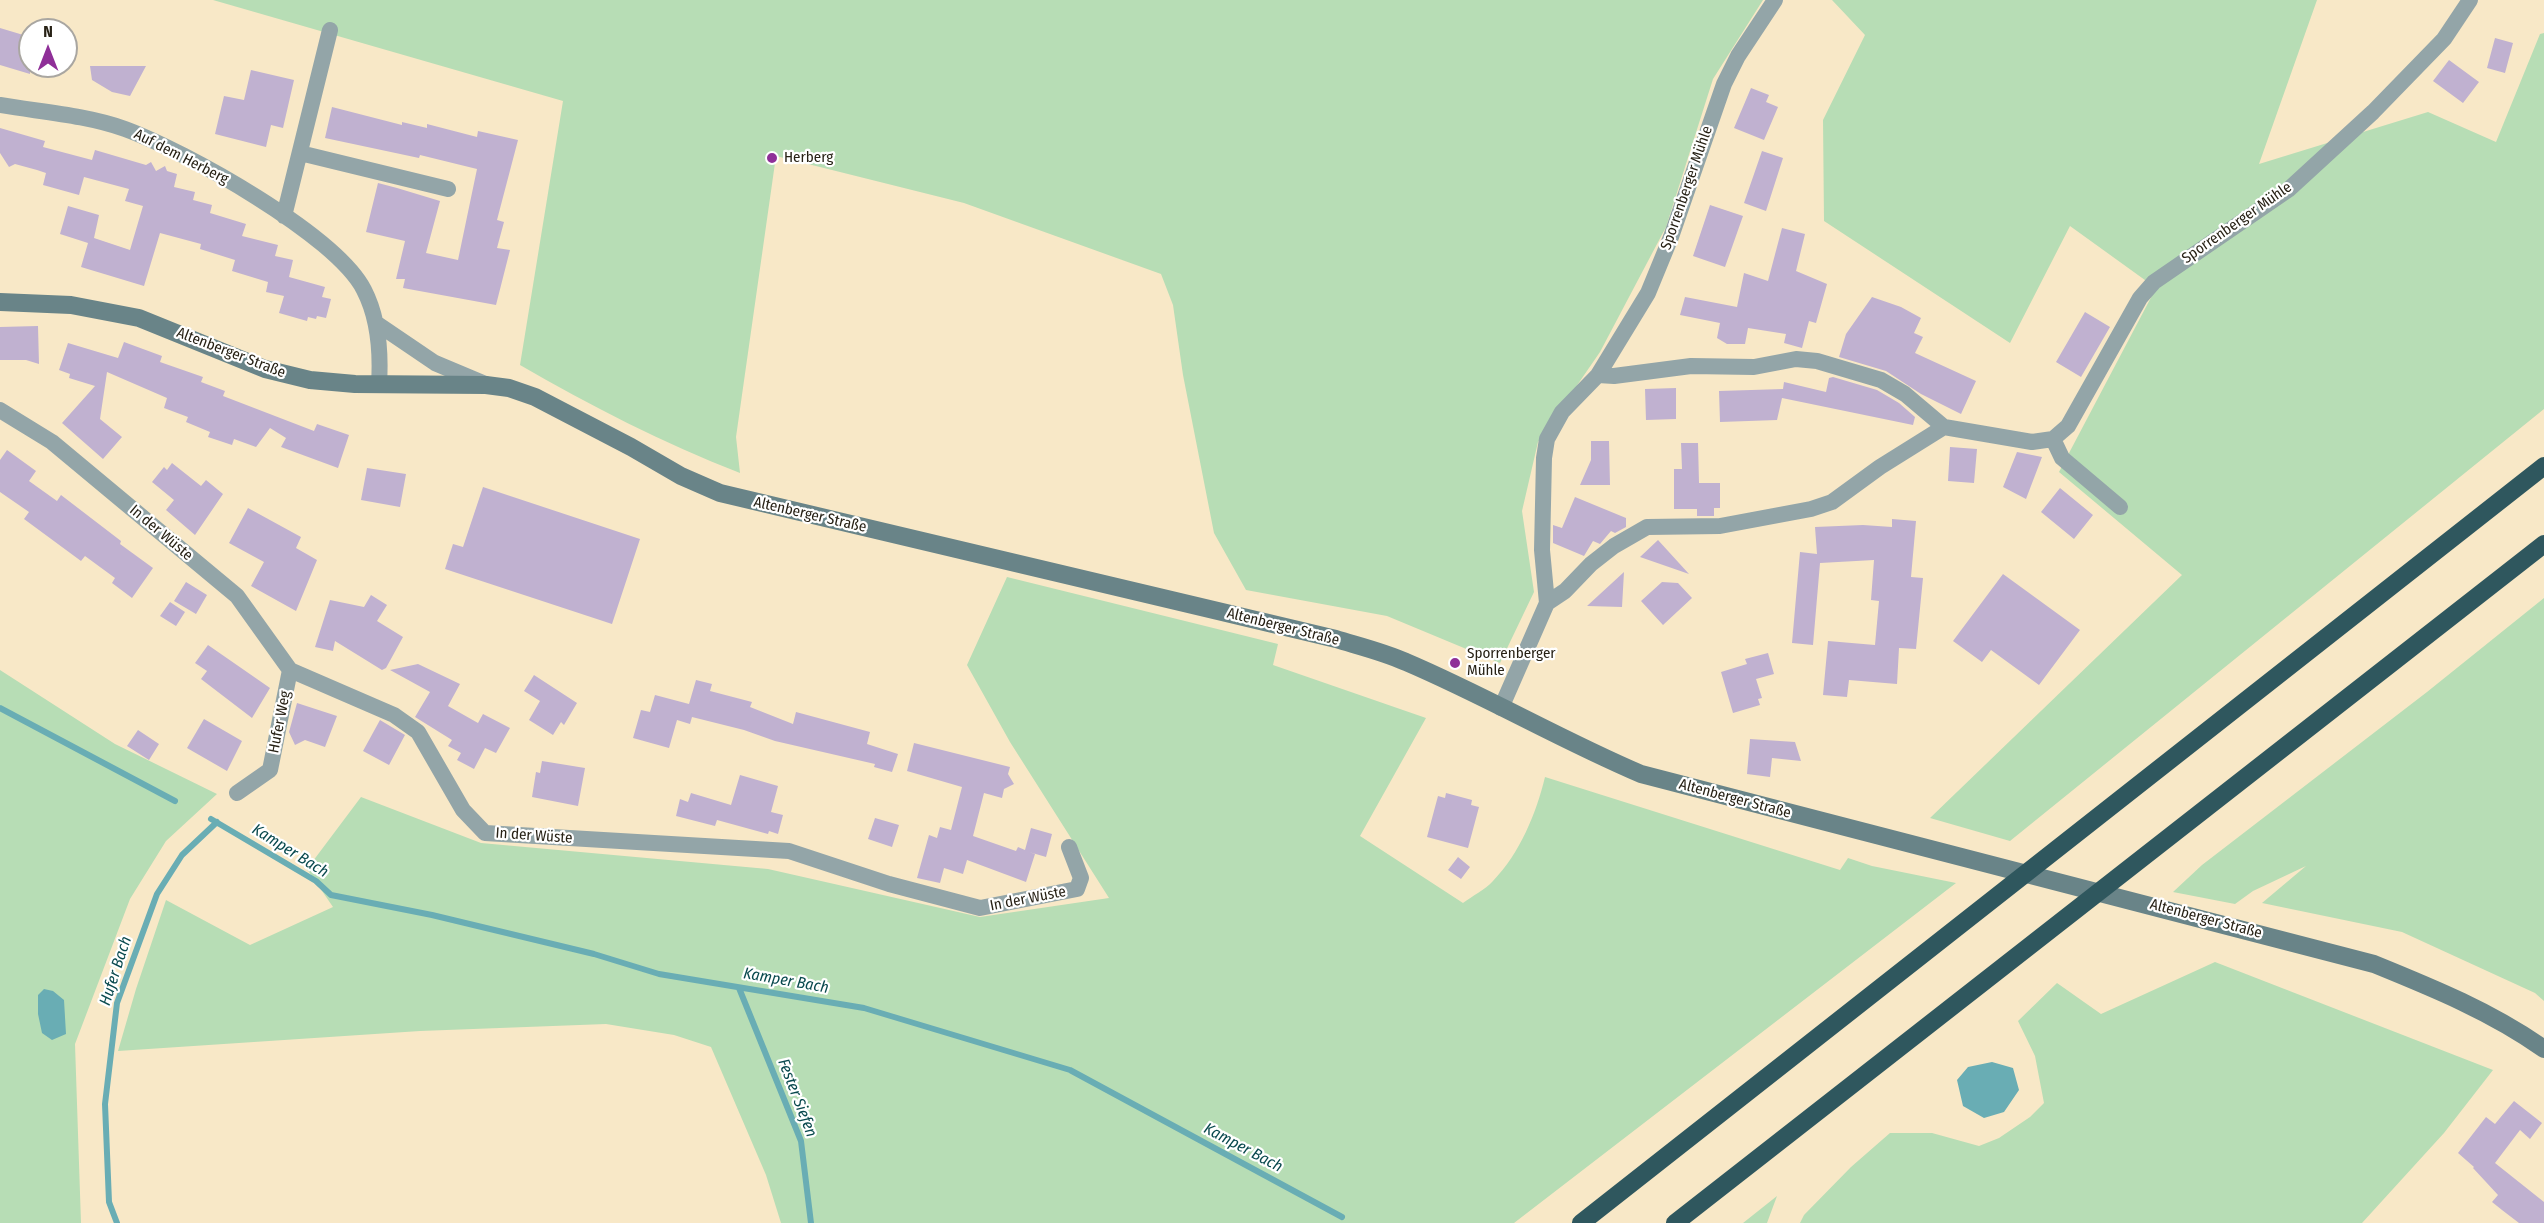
<!DOCTYPE html>
<meta charset="utf-8">
<style>
body{margin:0}
#map{position:relative;width:2544px;height:1223px;overflow:hidden;background:#f8e8c7;font-family:"Fira Sans Condensed",sans-serif}
canvas{display:block}
.north{position:absolute;left:18px;top:18px;width:60px;height:60px;box-sizing:border-box;background:#fff;border:2px solid #a9a6a1;border-radius:50%;rotate:0deg;font-size:16px;font-weight:700;line-height:24px;text-align:center;color:#272115}
.north::after{content:'';display:block;margin:auto;width:21px;height:27px;background:#8f2f98;clip-path:polygon(50% 0,100% 100%,50% 72%,0 100%)}
</style>
<div id="map">
<canvas width="2544" height="1223"></canvas>
<div class="north">N</div>
</div>
<script>
const context = document.querySelector('canvas').getContext('2d');
context.lineJoin = 'round';
function fill(path, color) { context.fillStyle = color; context.fill(path, 'evenodd'); }
function trace(path, color, width, dash) { context.strokeStyle = color; context.lineWidth = width; context.lineCap = dash ? 'butt' : 'round'; context.setLineDash(dash || []); context.stroke(path); }
function write(font, color, halo, rows, align = 'center') {
  context.font = font + ' "Fira Sans Condensed",sans-serif'; context.lineWidth = 4.5; context.setLineDash([]); context.textBaseline = 'middle'; context.strokeStyle = halo; context.fillStyle = color; for (const [text, x, y, turn = 0] of rows) {
    context.save(); context.translate(x, y); context.rotate((+turn || 0) * Math.PI / 180); context.textAlign = isNaN(turn) ? turn : align; if (halo) context.strokeText(text, 0, 0); context.fillText(text, 0, 0); context.restore();
  }
}
fill(new Path2D(`
 M213 0H1763L1713 79 1666 227 1600 352 1538 442 1522 511 1534 592 1500 663 1387 616 1246 590 1214 533 1183 375 1173 305 1161 274 964 203 776 156 736 437 740 473C663 443 591 406 520 365L563 101Z
 M1832 0H2317L2259 164 2428 112 2496 142 2540 34 2544 33V409L2010 841 1930 818 2182 575 2059 472 2156 288 2070 226 2010 343 1824 221 1823 120 1865 35Z
 M1007 577 1278 644 1273 665 1426 718 1360 836 1463 903C1472 896 1485 890 1493 881 1520 853 1536 814 1545 777L1840 870 1848 858 1872 866 1956 883 1514 1223H781L766 1175 711 1047 674 1035 606 1024 420 1031 118 1051 136 989 166 900 250 945 333 907 307 869 361 797 481 843 768 869 980 917 1109 898 1010 742 967 665Z
 M2544 598V1001L2535 993 2402 932 2262 903 2306 866 2253 891 2235 904 2173 892 2202 865 2427 692Z
 M0 670 115 744 217 794 166 841 130 899 75 1044 81 1223H0Z
 M2215 962 2493 1070 2444 1133 2362 1223H1800L1804 1215 1851 1167 1890 1133H1932L1979 1146 1999 1138 2030 1117 2044 1103 2035 1056 2018 1021 2057 983 2101 1014Z
 M1777 1196 1767 1223H1743Z`), '#b7ddb5');
fill(new Path2D(`
 M44 989 53 991 64 1000 66 1034 52 1040 42 1033 38 1014V995Z
 M1992 1062 2013 1068 2019 1090 2004 1112 1984 1118 1963 1106 1957 1080 1968 1067Z`), '#69adb4');
trace(new Path2D(`
 M0 708 175 801
 M211 819 316 881 331 895 432 915 594 954 659 974 864 1008 1070 1070 1342 1217
 M739 988 801 1141 811 1223
 M117 1223 109 1202 105 1104 117 1003 157 894 182 855 217 822`), '#69adb4', 6);
fill(new Path2D(`
 M0 28 30 37V74L0 65Z
 M2495 38 2513 43 2505 73 2487 68Z
 M2449 60 2479 82 2463 103 2433 81Z
 M90 66H146L130 96 112 92 92 80Z
 M251 70 294 80 283 128 271 125 266 147 215 134 224 96 244 100Z
 M1751 88 1769 95 1766 102 1778 107 1764 140 1734 128Z
 M332 107 402 125V122L427 128V124L477 137 478 131 518 140 497 220 504 222 497 248 510 250 496 305 403 288 405 279H396L405 241 366 232 378 183 397 188 440 201 426 253 458 260 477 169 420 155 419 158 325 138Z
 M0 128 45 141 43 147 92 160 95 150 146 165 151 162 156 171 165 166 167 171 177 174 174 187 195 192 193 200 212 205 210 213 246 224 242 236 278 245 275 256 293 260 289 277 325 287 322 297 331 299 326 318 317 316 316 319 308 317 307 321 279 313 284 296 266 292 268 282 232 271 235 260 200 249 201 244 160 233 144 286 81 267 88 243 60 234 68 206 99 215 94 238 130 250 143 206 125 201 129 189 84 177 79 195 43 185 46 173 37 170 15 164 9 167 0 153Z
 M1762 151 1783 158 1766 211 1744 203Z
 M1710 205 1743 216 1725 267 1693 256Z
 M1782 228 1805 234 1796 271 1827 284 1816 323 1809 321 1802 348 1784 343 1786 334 1748 328 1745 344H1727L1717 338 1720 323 1680 315 1685 297 1737 307 1744 273 1768 281Z
 M1872 297 1901 307 1921 318 1914 333 1923 337 1915 353 1976 381 1961 414 1921 394 1886 371 1839 357 1846 334Z
 M2085 312 2110 327 2081 377 2056 362Z
 M38 326 39 364 26 360H0V327Z
 M124 342 162 356 160 362 203 377 201 382 225 391 223 396 314 431 317 424 349 435 338 468 281 447 286 438 270 428 256 447 234 439 232 445 208 437 210 432 186 422 188 417 164 408 167 398 107 372 100 419 122 437 103 459 62 423 95 386 69 378 70 374 59 370 68 343 118 358Z
 M1833 377 1877 390 1899 403 1915 417 1913 425 1782 398 1777 420 1720 422 1719 391 1783 389 1784 382 1826 392 1829 378Z
 M1676 388V419L1646 420 1645 389Z
 M1591 441H1609L1610 485H1580L1591 460Z
 M1681 443H1698L1699 483H1720V508H1714V516H1697V509H1674V469H1682Z
 M1950 447 1977 449 1974 483 1948 481Z
 M7 450 36 471 29 481 57 501 61 495 121 541 120 544 153 568 132 598 112 583 115 578 85 556 81 561 24 519 29 512 0 492V460Z
 M2017 452 2042 457 2026 499 2003 487Z
 M172 463 201 486 206 480 223 494 195 535 166 510 174 500 152 482 164 467 167 470Z
 M367 468 406 474 400 507 361 500Z
 M483 487 640 539 612 624 445 569 453 544 463 547Z
 M2060 488 2093 515 2074 539 2041 512Z
 M1575 497 1626 518V527L1615 533 1611 531 1600 544 1593 541 1584 556 1553 543V525L1562 528Z
 M248 508 301 537 296 548 317 560 296 611 251 586 264 562 229 543Z
 M1892 519 1916 521 1911 577 1923 578 1916 649 1899 648 1897 684 1849 680 1847 697 1823 695 1828 641 1875 645 1879 601 1871 600 1874 560 1820 563 1813 645 1792 643 1800 552 1817 554 1815 527 1863 525 1892 527Z
 M1658 540 1689 574 1640 557Z
 M1624 572 1622 607 1587 606Z
 M2003 574 2080 630 2039 685 1991 650 1982 662 1953 641Z
 M186 582 207 595 196 614 174 601Z
 M1662 582 1678 583 1692 598 1663 625 1641 601Z
 M371 595 387 605 377 621 403 637 386 668 382 670 335 641 333 651 315 647 330 600 364 607Z
 M170 602 185 612 176 626 160 616Z
 M208 645 270 688 252 718 201 679 207 671 195 663Z
 M1768 653 1774 674 1756 679 1762 698 1758 699 1760 705 1733 713 1721 672 1747 664 1745 659Z
 M418 664 460 684 448 706 478 723 483 714 510 728 496 753 485 748 474 769 457 760 461 753 448 746 452 740 415 717 430 692 390 670Z
 M534 675 577 703 564 725 561 722 553 735 529 720 540 701 524 691Z
 M696 680 712 684 710 691 752 702 750 707 793 724 796 712 870 732 867 744 898 754 892 772 874 767 875 764 775 741 744 730 692 717 690 724 677 720 669 748 633 738 641 710 650 712 655 695 689 704Z
 M297 703 337 716 325 747 305 740 295 745 289 732Z
 M204 719 242 741 227 771 187 748Z
 M380 720 405 735 389 765 363 751Z
 M138 730 159 744 149 760 127 746Z
 M1750 739 1795 742 1801 761 1772 758 1770 777 1747 774Z
 M914 743 1010 767 1008 774 1014 784 1004 789 1002 798 984 793 973 836 1016 851 1018 847 1025 850 1031 828 1052 834 1046 857 1029 852 1035 854 1026 882 967 860 963 874 944 868 940 883 917 878 929 835 937 838 940 827 951 830 962 787 907 771Z
 M542 761 585 768 578 806 532 797 536 772 540 773Z
 M740 775 778 786 771 812 783 815 778 834 769 831 768 834 717 820 715 826 676 816 680 799 688 802 691 793 731 805Z
 M1446 793 1472 800 1471 805 1479 807 1468 848 1427 837 1438 796 1445 798Z
 M875 818 899 825 892 847 868 839Z
 M1458 857 1470 867 1461 879 1448 870Z
 M2514 1101 2542 1123 2530 1139 2520 1130 2495 1163 2544 1202V1223H2519L2502 1210 2492 1202 2498 1195 2473 1168 2474 1167 2458 1153 2486 1117 2495 1124Z`), '#c0b1d0');
trace(new Path2D(`
 M0 105C41 112 86 115 125 129 185 151 336 235 364 290 379 319 381 352 379 384
 M300 153 448 189
 M284 216 330 30
 M376 323 435 363 485 384
 M1598 375 1614 376 1691 366 1754 367 1796 359 1817 361 1881 380 1905 394 1944 427 2032 442 2053 439 2068 426 2140 298 2154 282 2288 190 2373 112 2444 39 2470 0
 M0 410 52 442 237 596 290 670 394 715 418 732 463 810 485 833 789 851 889 884 980 908 1077 889 1081 878 1069 847
 M2053 439 2062 458 2120 507
 M1547 603 1565 591 1591 564 1614 546 1647 527 1720 526 1811 509 1832 502 1880 467 1944 427
 M1501 708 1547 603 1542 550 1544 458 1547 439 1562 412 1598 375 1648 293 1671 237 1724 84 1738 56 1775 0
 M237 793 270 770 290 670`), '#93a5a8', 16);
trace(new Path2D(`
 M0 302 71 305 139 318 265 369 310 380 355 384 486 385 509 388 535 397 631 447 681 476 720 493 1336 639C1359 646 1384 652 1406 662 1486 696 1561 740 1641 774L2374 964C2433 988 2492 1012 2544 1049`), '#698488', 18);
trace(new Path2D(`
 M1581 1223 2544 466
 M1675 1223 2544 544`), '#2f575e', 18);
for (const [x, y, r, color] of [
 [772,158,6,"#8f2f98"],
 [1455,663,6,"#8f2f98"]
]) { const dot = new Path2D(); dot.arc(x, y, r, 0, 2 * Math.PI); context.fillStyle = color; context.fill(dot); trace(dot, '#fff', 2); }
write('15px', '#272115', '#fff', [
 ["Auf dem Herberg",181,157,27],
 ["Sporrenberger Mühle",1687,188,-71],
 ["Sporrenberger Mühle",2237,223,-35],
 ["Altenberger Straße",231,353,21],
 ["Altenberger Straße",810,515,13],
 ["In der Wüste",161,533,40],
 ["Altenberger Straße",1283,627,14],
 ["Hufer Weg",280,722,-79],
 ["Altenberger Straße",1735,799,15],
 ["In der Wüste",534,836,4],
 ["In der Wüste",1028,899,-11],
 ["Altenberger Straße",2206,919,15]
]);
write('15px', '#272115', '#fff', [
 ["Herberg",784,158],
 ["Sporrenberger",1467,654],
 ["Mühle",1467,671]
], 'left');
write('italic 16px', '#09494e', '#fff', [
 ["Kamper Bach",290,851,32],
 ["Hufer Bach",116,971,-72],
 ["Kamper Bach",786,981,10],
 ["Fester Siefen",797,1098,69],
 ["Kamper Bach",1243,1148,28]
]);
</script>
